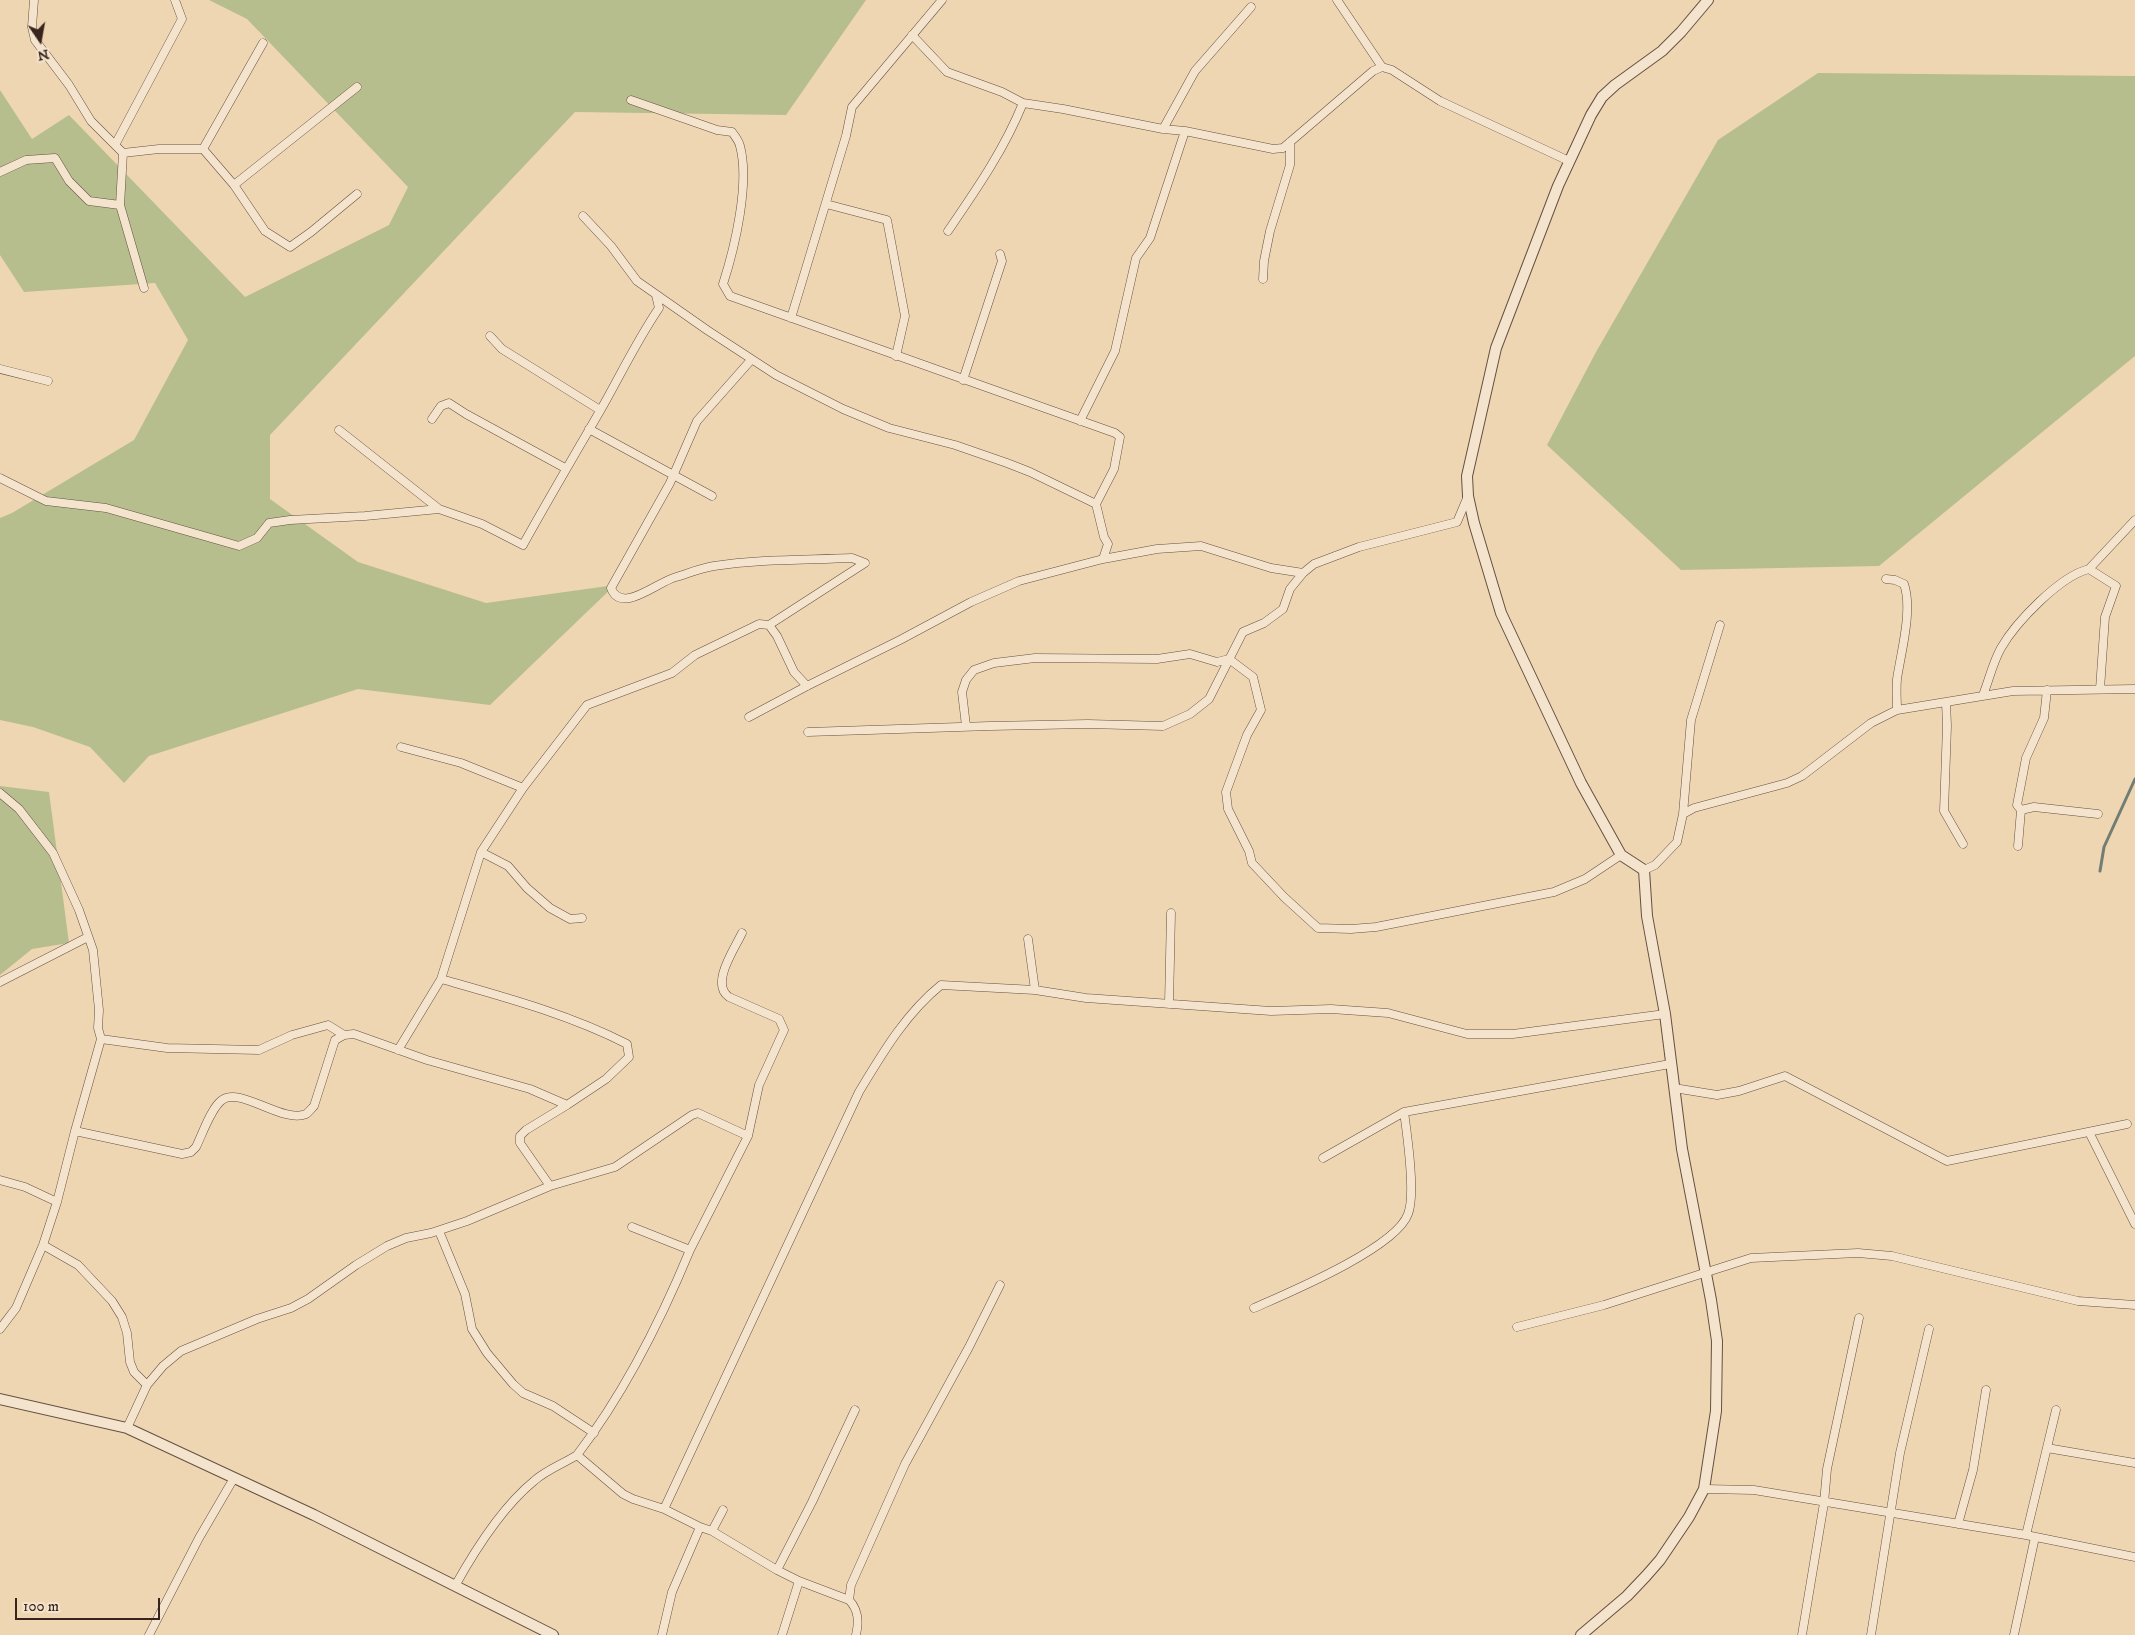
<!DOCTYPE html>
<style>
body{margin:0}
#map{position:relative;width:2135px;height:1635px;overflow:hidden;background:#efd6b2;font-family:"IM FELL DW Pica",serif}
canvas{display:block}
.north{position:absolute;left:15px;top:15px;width:50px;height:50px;-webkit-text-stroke:4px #f5e4cd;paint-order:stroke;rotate:168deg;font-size:14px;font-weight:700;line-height:20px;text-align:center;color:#37241c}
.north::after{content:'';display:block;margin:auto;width:18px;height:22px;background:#37241c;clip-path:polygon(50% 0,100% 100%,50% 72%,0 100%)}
.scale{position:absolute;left:15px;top:1598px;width:145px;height:22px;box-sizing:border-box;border:2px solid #37241c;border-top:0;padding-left:6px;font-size:15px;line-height:18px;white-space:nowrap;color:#37241c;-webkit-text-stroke:4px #f5e4cd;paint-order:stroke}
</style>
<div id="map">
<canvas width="2135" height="1635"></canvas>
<div class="north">N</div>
<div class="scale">100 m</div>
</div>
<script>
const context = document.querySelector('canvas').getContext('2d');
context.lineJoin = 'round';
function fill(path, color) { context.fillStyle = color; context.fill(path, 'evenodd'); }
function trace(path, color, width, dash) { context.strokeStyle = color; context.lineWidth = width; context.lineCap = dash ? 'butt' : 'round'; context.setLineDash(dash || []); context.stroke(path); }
fill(new Path2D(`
 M209 0H866L786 115 575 112 270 435V499L358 562 486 603 615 585 490 705 358 689 149 756 124 783 90 747 33 727 0 720V518L12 513 134 440 188 340 155 283 24 292 0 255V90L32 139 69 115 245 297 389 225 408 187 247 19Z
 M1818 73 2135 76V356L1879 566 1681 570 1547 445 1596 352 1718 140Z
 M0 786 49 792 69 943 32 949 0 975Z`), '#b6be8e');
trace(new Path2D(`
 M2100 871 2104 847 2135 779`), '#727d74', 3);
const minor = new Path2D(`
 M34 0 32 27 35 40 69 85 91 121 123 153 159 149H203L234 185 265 231 290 247 311 232 357 194
 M1337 0 1382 67
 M912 35 947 72 1002 92 1023 103 1063 109 1163 129 1185 131
 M631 100 717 130 732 132C735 136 739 141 740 146 750 183 735 247 723 284L730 296 1115 433 1120 437 1114 469 1096 504
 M1163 129 1195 71 1251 7
 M115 145 182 19 175 0
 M203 149 263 43
 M123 153 120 205 144 288
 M0 172 26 160 55 158 69 181 89 201 120 205
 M234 185 357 87
 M826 204 887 220 905 316 896 356
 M583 216 611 246 637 281 707 330 776 375 843 409 889 428 955 445 1007 463 1030 472 1096 504 1104 537 1108 544 1103 559 1157 549 1201 546 1271 568 1303 573
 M948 231C976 190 1004 150 1023 103
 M1263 279 1264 261 1270 231 1290 165V142
 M791 318 846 136 852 107 942 0
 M490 336 502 349 600 410
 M0 369 48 381
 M963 380 1002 261 1000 254
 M432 419 441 406 449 403 466 414 565 468
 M1080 421 1115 351 1136 258 1150 238 1185 131 1273 149 1283 148 1373 71 1382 67 1392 70 1440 101 1569 161
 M589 429 712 496
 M339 430 439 509
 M0 478 46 501 106 508 239 546 257 538 269 523 290 520 365 516 439 509 482 524 523 545C548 500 574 456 600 411 620 376 636 342 659 308L656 295
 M2089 569 2135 520
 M1886 579 1895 580 1904 584C1913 610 1901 652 1897 679 1896 690 1897 700 1897 710
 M769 625 777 636 794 672 807 686
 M1983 695C1989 680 1993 662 2001 648 2016 622 2060 576 2089 569L2116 586 2105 617 2100 689
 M1946 702 1947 726 1944 811 1963 844
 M749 717 807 686 900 640 971 602 1019 581 1103 559
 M966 726 962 692 966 680 974 670 994 663 1035 658 1157 659 1190 654 1217 662 1229 659 1253 677 1261 710 1247 735 1226 792 1228 809 1249 851 1252 863 1284 897 1318 928 1351 929 1376 927 1554 892 1585 879 1621 855
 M808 732 990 726 1088 724 1163 726 1190 714 1209 699 1243 632 1264 623 1283 609 1290 589 1303 573 1314 564 1359 547 1457 522 1468 496
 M401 747 461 763 523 788
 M0 793 19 809 53 853 79 910 93 950 99 1010 98 1028 101 1039 75 1131
 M2021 810 2034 807 2098 814
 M1683 814 1691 720 1720 625
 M2018 846 2021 810 2017 805 2026 758 2044 718 2047 690
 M481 852 508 866 527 888 550 908 570 919 582 918
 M1644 870 1655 865 1677 842 1683 814 1694 808 1787 783 1802 776 1871 723 1897 710 2013 691 2135 689
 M1028 939 1035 990
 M0 982 88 937
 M1169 1004 1171 913
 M101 1039 167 1048 259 1050 292 1035 328 1025 344 1035
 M398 1050 441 979
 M1674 1088 1717 1095 1739 1091 1785 1076 1947 1161 2127 1124
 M2089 1132 2135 1224
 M1323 1158 1404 1112 1670 1064
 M0 1180 25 1187 57 1202
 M550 1186 615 1167 692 1115 698 1113 748 1136
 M632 1227 690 1250 748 1136 759 1085 784 1030 779 1019 729 997C710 984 734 950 742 933
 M439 1231 465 1294 472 1329 487 1353 513 1384 523 1393 553 1406 594 1433
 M43 1245 78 1265 112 1301 122 1317 127 1333 130 1362 134 1372 147 1385
 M1254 1308C1288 1293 1396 1248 1408 1214 1416 1194 1407 1134 1404 1112
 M1517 1327 1604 1305 1751 1258 1858 1253 1892 1256 2078 1301 2135 1305
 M0 1329 16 1308 43 1245 57 1202 75 1131 182 1154 191 1152 196 1147C202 1135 211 1108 222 1100 240 1086 283 1124 306 1114 309 1112 312 1108 314 1106L335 1040 344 1035 354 1034 427 1060 530 1089 567 1105 606 1079 629 1057 627 1044C568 1014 504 997 441 979L481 852 523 788 587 705 672 673 695 655 759 624 769 625 865 563 852 558C806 560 759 559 714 566 701 568 689 573 676 577 657 582 621 615 611 588L670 483 697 421 751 360
 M127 1428 147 1385 163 1366 181 1351 257 1319 291 1308 308 1299 356 1265 387 1246 406 1238 431 1233 467 1221 550 1186 520 1143V1136L526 1130 567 1105
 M2047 1448 2135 1463
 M1704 1489 1754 1490 2026 1535 2135 1557
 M664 1509 633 1499 623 1494 577 1455C623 1395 661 1320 690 1250
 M723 1510 712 1531 777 1570
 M1958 1524 1973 1470 1986 1390
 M700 1527 664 1509 859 1092C882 1054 906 1013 941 985L1035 990 1086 998 1271 1011 1331 1009 1388 1013 1467 1034H1513L1665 1014
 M2026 1535 2056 1410
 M799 1581 849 1600 851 1585 905 1464 969 1347 1000 1285
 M455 1586C475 1550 502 1507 534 1481 546 1470 563 1464 577 1455
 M849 1600C859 1610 859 1622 856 1635
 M149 1635 199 1538 234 1478
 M662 1635 672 1592 700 1527 712 1531
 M782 1635 799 1581 777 1570 812 1502 855 1410
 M1802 1635 1824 1503 1827 1469 1859 1318
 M1871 1635 1900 1453 1929 1329
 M2014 1635 2035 1537`);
const tertiary = new Path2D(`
 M0 1399 127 1428 314 1515 553 1635
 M1581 1635 1627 1596 1646 1576 1660 1560 1689 1517 1704 1489 1716 1411 1717 1341 1711 1300 1682 1149 1665 1014 1647 916 1644 870 1621 855 1581 783 1501 613 1474 523 1468 496 1467 476 1496 348 1558 186 1591 115 1602 97 1615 85 1662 51 1681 32 1708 0`);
trace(minor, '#655042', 9);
trace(tertiary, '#655042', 12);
trace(minor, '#f5e4cd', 8);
trace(tertiary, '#f5e4cd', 10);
</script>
